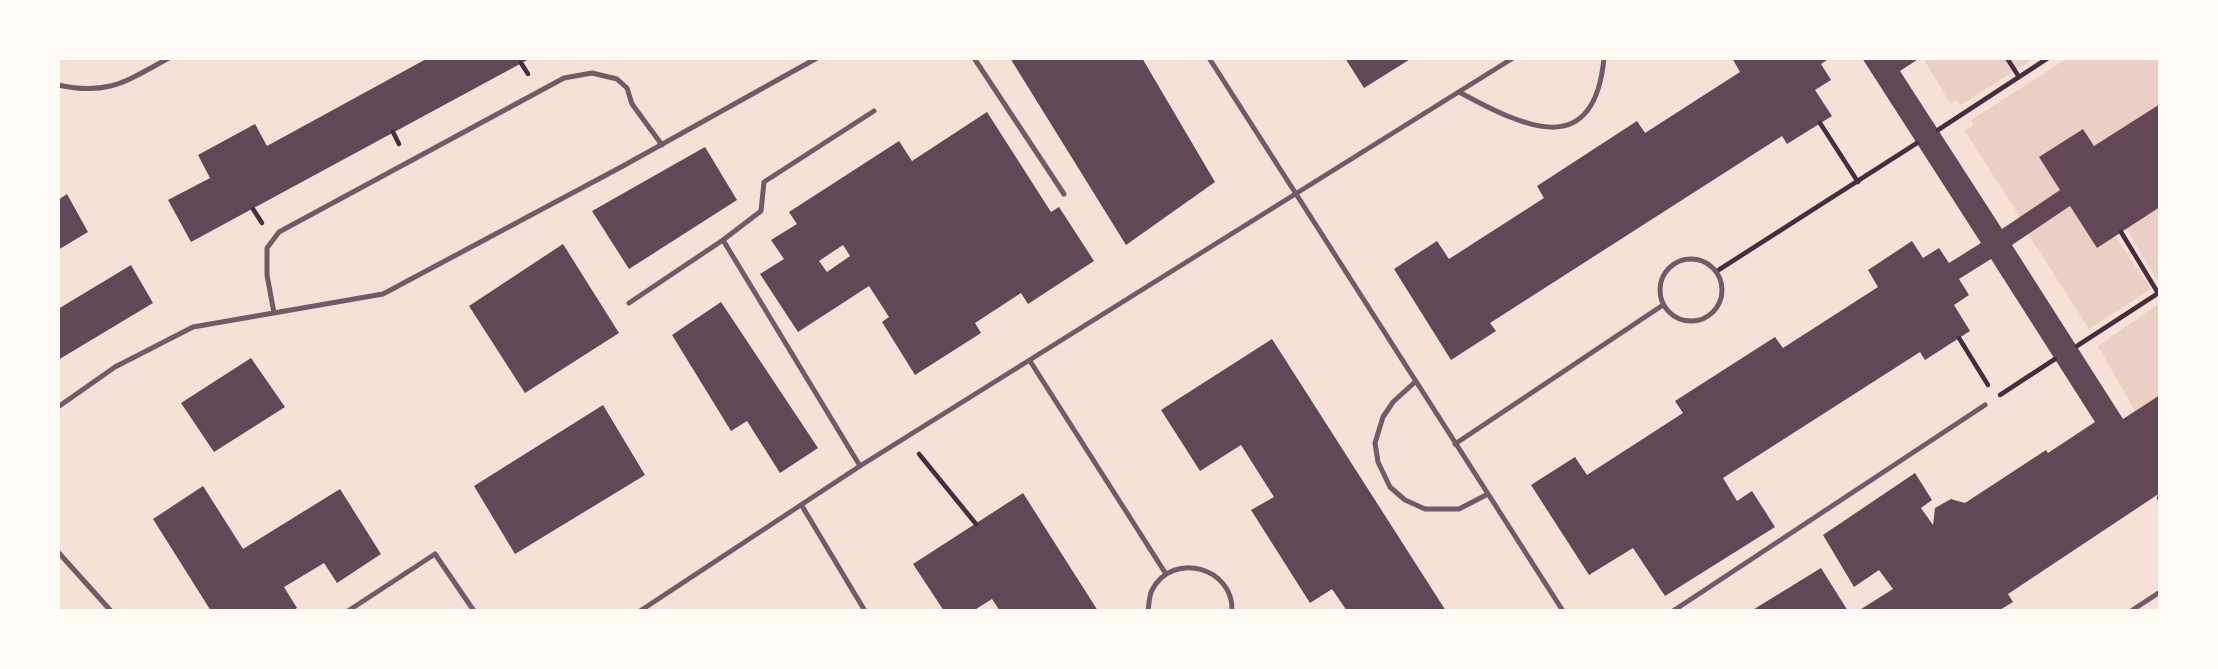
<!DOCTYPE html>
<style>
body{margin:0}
#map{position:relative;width:2218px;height:669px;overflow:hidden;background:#f7e1d7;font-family:"Source Sans 3",sans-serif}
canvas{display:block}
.frame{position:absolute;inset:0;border:60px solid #fffaf5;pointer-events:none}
</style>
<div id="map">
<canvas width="2218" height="669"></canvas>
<div class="frame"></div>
</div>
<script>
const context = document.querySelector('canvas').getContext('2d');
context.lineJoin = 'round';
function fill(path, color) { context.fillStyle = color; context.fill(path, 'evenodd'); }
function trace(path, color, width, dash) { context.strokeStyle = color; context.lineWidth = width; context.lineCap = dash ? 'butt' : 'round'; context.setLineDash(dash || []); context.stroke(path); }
fill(new Path2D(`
 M1923 58H2034L1961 105 1956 100 1950 103Z
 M2068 58H2160V104L2094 146 2083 129 2039 157 2060 190 2020 217 1964 130 1973 126 1971 120Z
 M2070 206 2097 248 2115 236 2151 289 2089 329 2028 234Z
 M2160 207V285L2127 229Z
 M2160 303V395L2135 411 2098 346Z`), '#ebcfc5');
fill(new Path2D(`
 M428 58H531L191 242 168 200 210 178 198 155 255 124 267 146Z
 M1010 58H1142L1215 182 1126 245Z
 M1345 58H1412L1364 88Z
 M1732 58H1830L1821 64 1831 80 1815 90 1832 116 1787 144 1782 136 1490 323 1496 331 1451 360 1394 269 1437 241 1449 259 1544 198 1537 186 1637 121 1645 133 1740 72Z
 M1862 58H1920L1900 71 2002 229 2060 190 2039 157 2083 129 2094 146 2160 104V207L2097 248 2070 206 2012 245 2123 419 2160 395V493L2008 594 2013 602 1998 611H1858L1893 589 1879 570 1854 587 1823 535 1915 473 1932 500 1921 508 1933 525 1935 508 1951 499 1965 503 2046 450 2048 453 2095 422 1991 259 1959 279 1969 295 1954 305 1970 331 1925 360 1920 352 1723 478 1737 501 1752 491 1775 527 1665 596 1633 548 1589 575 1531 485 1575 457 1587 475 1683 413 1675 401 1775 337 1783 348 1878 287 1868 270 1912 241 1923 258 1939 248 1949 263 1981 243Z
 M987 112 1051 212 1059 207 1094 261 1028 304 1021 293 975 323 981 333 915 375 882 322 889 317 869 286 798 332 760 274 784 259 771 240 797 224 789 212 899 141 912 161ZM843 245 850 256 827 272 819 261Z
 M705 147 737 200 629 269 592 211Z
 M67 194 88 232 58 250V200Z
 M563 244 619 333 525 393 469 306Z
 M131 265 153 303 58 360V309Z
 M721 302 818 448 780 473 747 421 731 431 672 335Z
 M1272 339 1446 611H1347L1332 589 1310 603 1251 510 1274 497 1241 445 1200 471 1161 410Z
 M251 358 285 407 214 452 181 403Z
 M603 405 645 475 515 554 474 486Z
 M203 486 243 549 340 489 381 554 337 583 324 563 284 587 297 608 292 611H211L153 519Z
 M1023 493 1098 611H1000L992 599 973 611H944L913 564Z
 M1821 568 1848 611H1751Z`), '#644757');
trace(new Path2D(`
 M2007 58 2019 77
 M521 63 528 74
 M1820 123 1858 182
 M1938 130 2048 58
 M393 132 399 144
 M253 209 262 223
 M2121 232 2158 293
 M1717 271 1917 143
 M1959 338 1988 385
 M2077 346 2160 292
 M2000 395 2055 359
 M919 454 976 524
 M2159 498 2160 499`), '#4a2c40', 4.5);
trace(new Path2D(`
 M974 58 1064 194
 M1209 58 1563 611
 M58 85C109 96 126 81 169 58
 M1459 92C1522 126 1594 163 1604 58
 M723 240 761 211 764 182 874 111
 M1660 290a31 31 0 1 1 62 0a31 31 0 1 1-62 0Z
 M629 303 723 240 860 466
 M274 313 267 275V248L279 232 564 78 592 73 617 79 627 88 632 104 662 145
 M1030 361 1166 574
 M1415 382 1393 402 1383 417 1375 443 1378 462 1390 487 1405 500 1425 509H1459L1488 494
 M58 407 115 367 193 327 383 294 623 166 817 58
 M1455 444 1663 305
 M802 506 865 611
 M58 552 111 611
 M348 611 435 554 474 611
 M640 611 860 466 1513 58
 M1148 611C1149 605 1149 596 1152 590 1173 550 1234 568 1232 611
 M1673 611 1985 405
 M2131 611 2160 592`), '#755966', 5);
</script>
